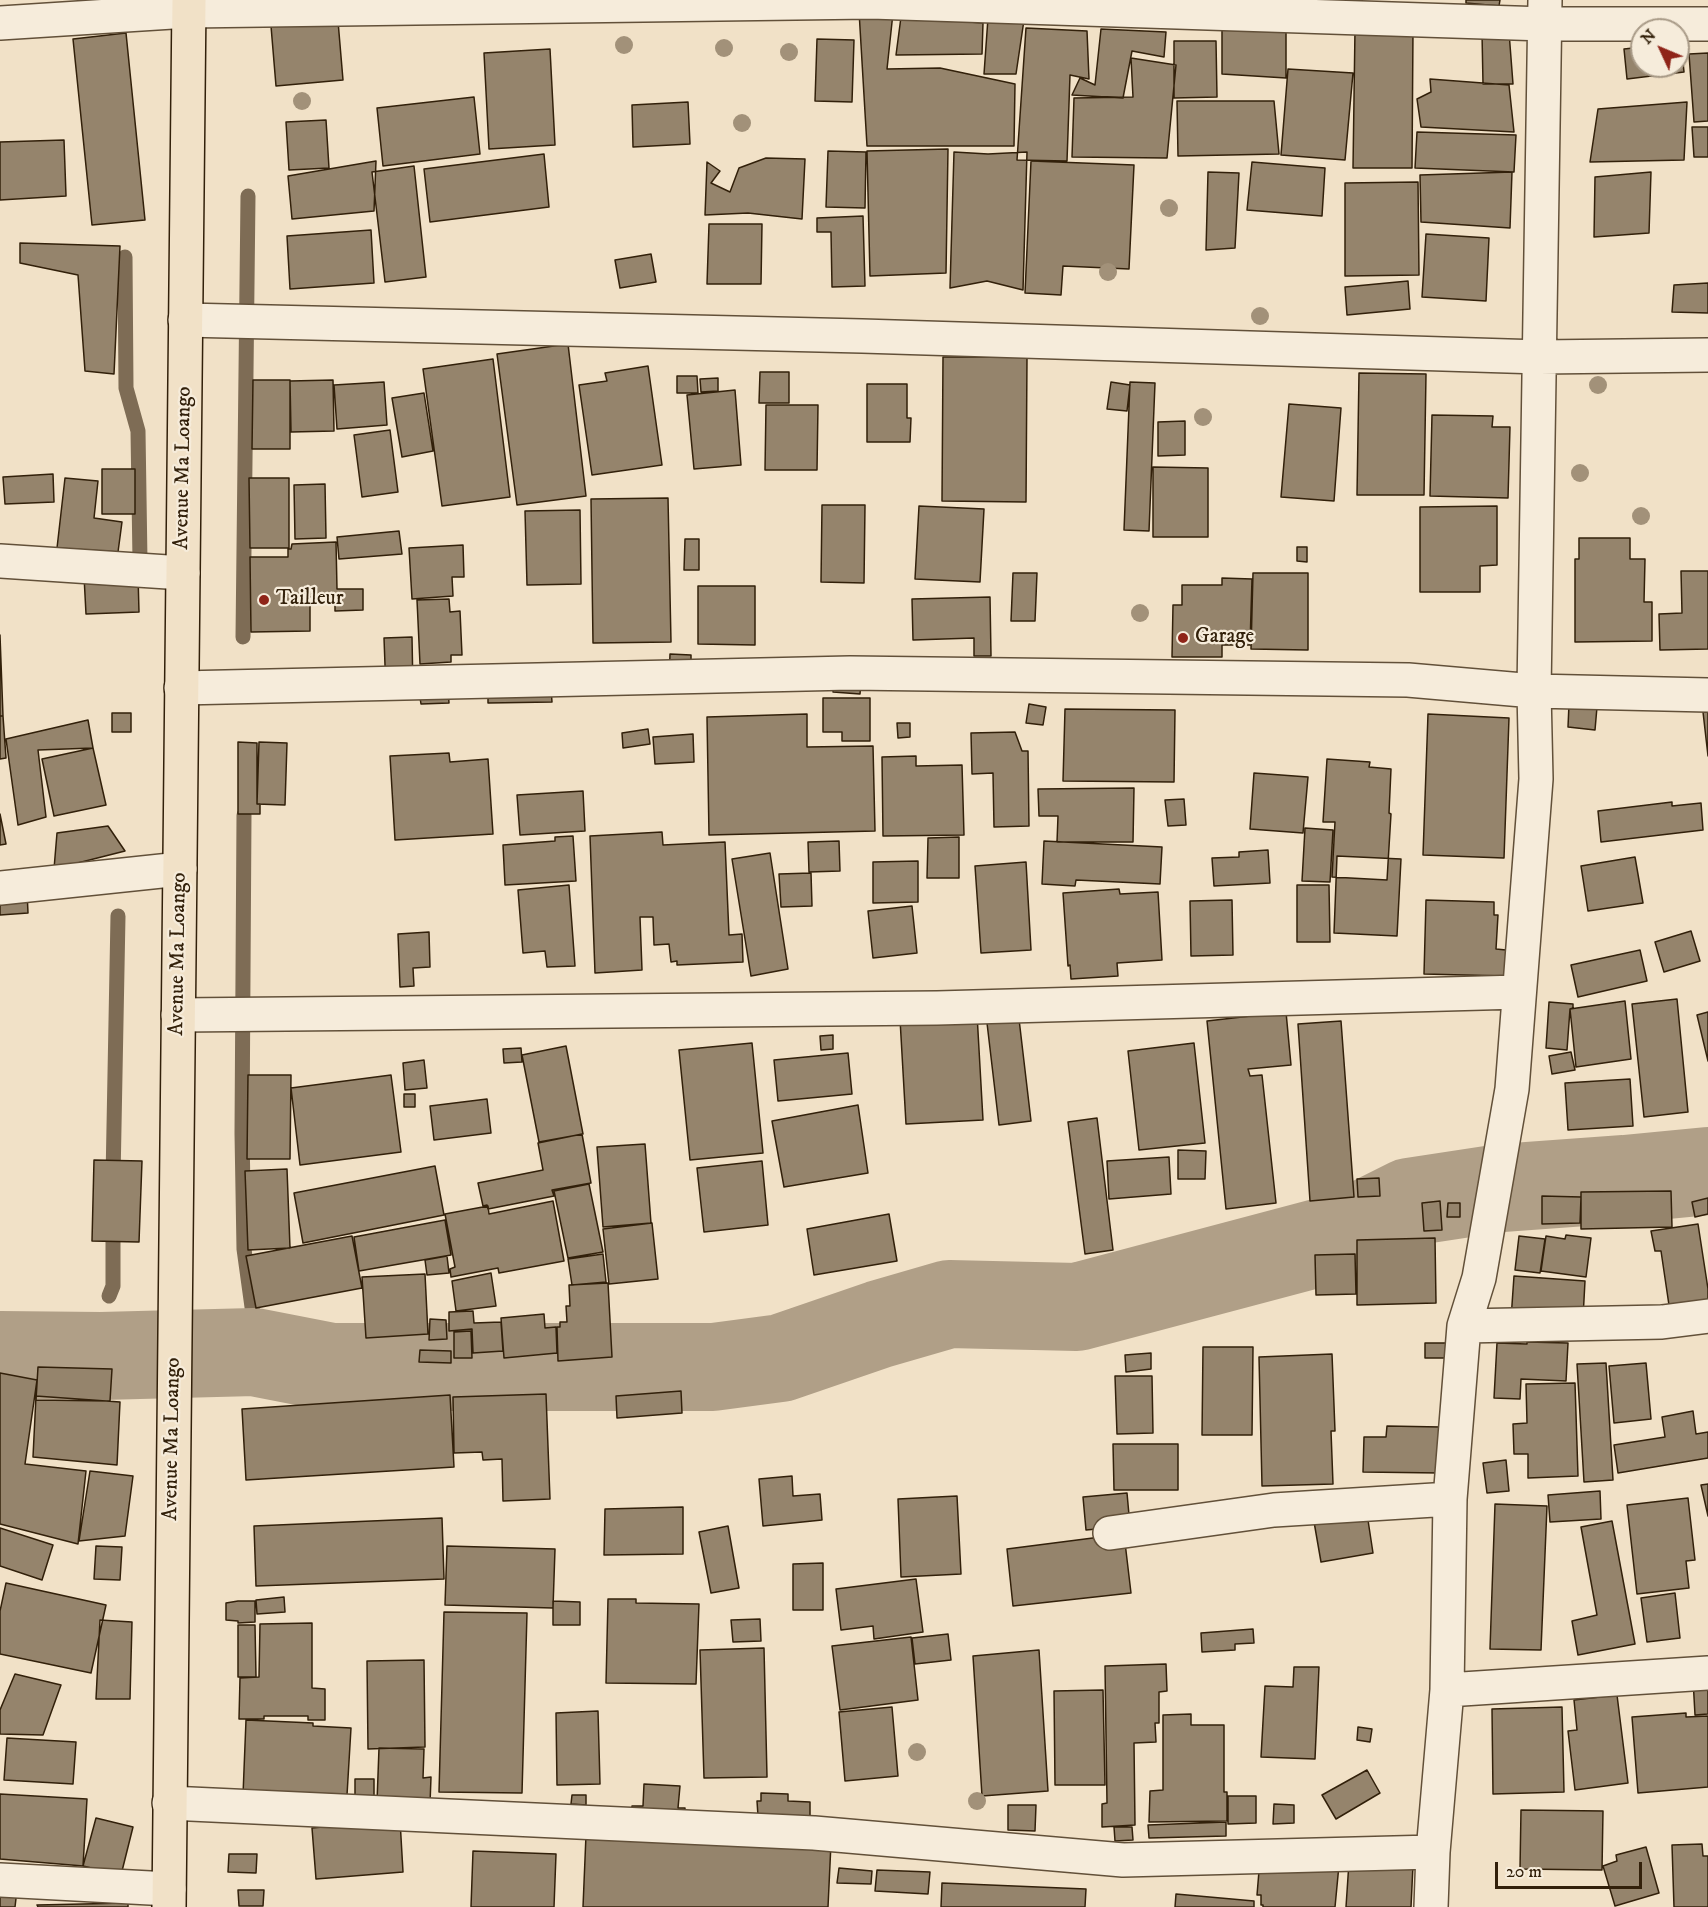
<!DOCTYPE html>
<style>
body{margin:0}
#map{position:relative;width:1708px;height:1907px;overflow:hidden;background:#f1e1c7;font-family:"IM FELL DW Pica",serif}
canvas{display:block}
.north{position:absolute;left:1630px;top:18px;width:60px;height:60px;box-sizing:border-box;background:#f6ecdb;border:2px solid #a89a87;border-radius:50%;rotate:314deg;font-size:16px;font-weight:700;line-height:24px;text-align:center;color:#32200a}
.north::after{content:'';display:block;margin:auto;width:21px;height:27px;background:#8f2418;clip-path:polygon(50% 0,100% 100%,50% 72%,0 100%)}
.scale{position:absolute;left:1495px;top:1862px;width:147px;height:27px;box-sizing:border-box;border:3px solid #32200a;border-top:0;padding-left:8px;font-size:18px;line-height:21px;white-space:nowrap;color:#32200a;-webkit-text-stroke:4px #f6ecdb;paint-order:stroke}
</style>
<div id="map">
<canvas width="1708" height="1907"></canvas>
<div class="north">N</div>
<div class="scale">20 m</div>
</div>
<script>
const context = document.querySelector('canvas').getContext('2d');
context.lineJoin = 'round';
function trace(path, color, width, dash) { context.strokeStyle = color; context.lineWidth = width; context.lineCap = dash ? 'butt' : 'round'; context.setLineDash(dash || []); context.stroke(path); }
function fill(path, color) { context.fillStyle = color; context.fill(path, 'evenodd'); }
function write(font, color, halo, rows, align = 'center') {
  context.font = font + ' "IM FELL DW Pica",serif'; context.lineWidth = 4.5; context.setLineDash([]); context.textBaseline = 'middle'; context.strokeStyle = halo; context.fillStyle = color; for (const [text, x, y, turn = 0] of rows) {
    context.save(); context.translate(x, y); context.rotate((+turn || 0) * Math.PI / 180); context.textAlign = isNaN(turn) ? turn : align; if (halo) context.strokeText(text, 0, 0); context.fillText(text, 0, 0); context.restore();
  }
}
trace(new Path2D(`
 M125 257 126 388 138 431 140 561 129 562
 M243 637 248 196
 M244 815 242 1133 244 1249 256 1336
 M113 1179 118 916
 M109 1296 113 1286V1221`), '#7e6c55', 15);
trace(new Path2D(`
 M0 1355 101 1356 254 1352 331 1367H713L781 1358 880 1324 949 1304 1077 1307 1337 1238 1409 1202 1501 1188 1625 1179 1708 1171`), '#b09f87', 88);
const building = new Path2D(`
 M1466 0H1500L1499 6 1466 3Z
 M859 11 893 13 887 69 940 68 1015 84 1014 146H867Z
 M901 17 983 23 982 54 896 55Z
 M988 18 1024 20 1016 74H984Z
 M338 21 343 80 276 86 271 26Z
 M1026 28 1087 31 1089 79 1070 75 1067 161 1017 160Z
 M1101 29 1166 32 1164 57 1132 51 1123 98 1072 95 1080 78 1095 85Z
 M1222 29H1286V78L1222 74Z
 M1355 29H1413L1412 168H1353Z
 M1509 32 1513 84H1483L1482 33Z
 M126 33 145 220 92 225 73 39Z
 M817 39 854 40 852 102 815 101Z
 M1174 41H1216L1217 97 1174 98Z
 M1678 42H1681L1684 72 1627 79 1624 49 1642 47V66H1678Z
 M550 49 555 145 489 149 484 53Z
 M1708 53V121L1694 122 1689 54Z
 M1131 58 1176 65 1167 158 1072 157 1074 98 1133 97Z
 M1288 69 1353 73 1345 160 1281 155Z
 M1430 79 1509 85 1514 132 1421 127 1417 99 1431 92Z
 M474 97 480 154 383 166 377 108Z
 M1177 101H1274L1279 154 1178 156Z
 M688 102 690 144 633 147 632 105Z
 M1687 102 1684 160 1590 162 1598 109Z
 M326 120 329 168 289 170 286 122Z
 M1692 127H1708V157H1694Z
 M1417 132 1516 135 1514 172 1415 168Z
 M64 140 66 196 0 200V142Z
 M948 149 946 273 870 276 867 151Z
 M828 151 866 152 865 208 826 207Z
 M954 152 988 154 1027 152 1023 290 987 281 950 288Z
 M544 154 549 207 430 222 424 169Z
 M766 158 805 159 802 219 748 213 705 215 707 162 720 171 711 183 730 192 739 168Z
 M376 161 374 211 292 219 288 176Z
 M1031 161 1134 165 1129 269 1063 266 1061 295 1025 293Z
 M1252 162 1325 168 1322 216 1247 210Z
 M414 166 426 277 385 282 372 172Z
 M1208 172 1239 173 1235 248 1206 250Z
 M1512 172 1510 228 1421 222 1420 175Z
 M1651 172 1649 233 1594 237 1595 177Z
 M1418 182 1419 275 1345 276V183Z
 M863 216 865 286 832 287 831 232H817V218Z
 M709 224H762L761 284H707Z
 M371 230 374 283 290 289 287 236Z
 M1426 234 1489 238 1486 301 1422 297Z
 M20 243 120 246 114 374 85 371 78 275 20 263Z
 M651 254 656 282 620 288 615 260Z
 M1408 281 1410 309 1347 315 1345 287Z
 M1708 283V313L1672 312 1674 285Z
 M568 344 586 496 517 505 497 354Z
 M943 357H1027L1026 502 942 501Z
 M493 359 510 497 442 506 423 369Z
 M648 366 662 465 592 475 579 385 607 381 605 373Z
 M760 372H789V403H759Z
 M1359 373 1426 374 1424 495H1357Z
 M677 376H697L698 393H677Z
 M718 378V391L701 392 700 379Z
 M253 380H290V449H252Z
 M333 380 334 431 291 432 290 381Z
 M384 382 387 425 337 429 334 385Z
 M1111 382 1130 385 1127 411 1107 409Z
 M1130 382 1155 383 1149 531 1124 530Z
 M867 384H907V418H911L910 442H867Z
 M735 390 741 465 694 469 687 395Z
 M424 393 433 451 402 457 392 398Z
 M1289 404 1341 408 1334 501 1281 497Z
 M766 405H818L817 470H765Z
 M1432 415 1493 416 1492 427H1510L1508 498 1430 496Z
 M1185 421V455L1158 456V422Z
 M390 430 398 492 362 497 354 435Z
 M1153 467 1208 468V537H1153Z
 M102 469H135V514H102Z
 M53 474 54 502 5 504 3 477Z
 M65 478 98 481 94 518 122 522 118 552 57 548Z
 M249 478H289V548H250Z
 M325 484 326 538 295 539 294 485Z
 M668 498 671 642 593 643 591 499Z
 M822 505H865L864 583 821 582Z
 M919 506 984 509 980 582 915 579Z
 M1497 506V565L1480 566V592H1420V507Z
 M580 510 581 584 527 585 525 511Z
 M399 531 402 554 339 559 337 537Z
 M1579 538H1630V559H1645L1644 602H1652V641L1575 642V559H1579Z
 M685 539H699V570H684Z
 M336 542 337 589H363V610L335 611V596L306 597 305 604H310V631L251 632 250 557H288V549H291L292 544Z
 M463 545 464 577H452L453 596 412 599 409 548Z
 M1297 547H1307V562L1297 561Z
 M1681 571H1708V649L1660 650 1659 614 1682 613Z
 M1013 573H1037L1035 621H1011Z
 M1253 573H1308V650L1251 649Z
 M138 575 139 612 86 614 84 576Z
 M1222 578 1252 579 1250 645H1222V657H1172L1173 605H1182V585H1222Z
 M698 586H755V645L698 644Z
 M990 597 991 656H974V638L913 640 912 599Z
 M449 599 450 612 460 611 462 655H451V662L420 664 417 600Z
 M0 635 3 716H0Z
 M412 637 413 691 386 692 384 638Z
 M670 654 691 655V681H669Z
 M834 681 861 682 860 694 833 692Z
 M448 689 449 703 421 704 419 691Z
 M551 689 552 702 488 703V690Z
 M823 698H870V741H842V732H823Z
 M1029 704 1046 707 1043 725 1026 723Z
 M1569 704 1597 707 1595 730 1568 727Z
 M1065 709 1175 710 1174 782 1063 781Z
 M1703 712H1708V756Z
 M112 713H131V732H112Z
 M807 714V747L873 746 875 831 709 835 707 717Z
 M1428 714 1509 718 1504 858 1423 855Z
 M0 716H3L6 758 0 759Z
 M88 720 93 748 38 750 46 817 18 825 6 739Z
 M897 723H910V737L898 738Z
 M648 729 650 744 623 748 622 733Z
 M1015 732 1022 751H1028L1029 826 994 827 993 773 972 774 971 733Z
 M693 734 694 762 655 764 653 737Z
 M238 742 257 743V804H260V814H238Z
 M259 742 287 743 285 805 257 804Z
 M93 748 106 805 54 816 42 759Z
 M449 753 450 762 488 759 493 834 395 840 390 756Z
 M916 756V766L962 765 964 835 883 836 882 757Z
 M1327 759 1370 762 1369 767 1391 769 1389 813 1391 814 1387 880 1332 877 1335 822H1323Z
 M1254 773 1308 777 1303 833 1250 829Z
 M1134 788 1133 842H1057L1058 816H1039L1038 789Z
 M583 791 585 831 520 835 517 795Z
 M1184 799 1186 825 1168 826 1165 800Z
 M1672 802V806L1701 803 1703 830 1601 842 1598 811Z
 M0 814 6 844 0 845Z
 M108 826 125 851 54 869 57 833Z
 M1305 828 1333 830 1330 882 1302 881Z
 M662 832 663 845 725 842 729 935 742 934 743 962 677 965V961L671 962 669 944 654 945 653 917H640L642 970 595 973 590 836Z
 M573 836 576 881 505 885 503 845 555 841V837Z
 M959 837V878H927L928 838Z
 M839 841 840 871 809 872 808 842Z
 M1044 841 1162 847 1160 884 1076 880 1075 886 1042 884Z
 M1268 850 1270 883 1214 886 1212 858 1239 857V852Z
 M770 853 788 969 751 976 732 859Z
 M1337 856 1401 859 1397 936 1334 933Z
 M1635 857 1643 903 1588 911 1581 866Z
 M918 861V902L873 903V862Z
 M1026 862 1031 950 981 953 975 866Z
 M811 873 812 906 781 907 779 874Z
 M569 885 575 966 547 967 545 951 523 953 518 890Z
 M1297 885H1329L1330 942H1297Z
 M1119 889 1120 894 1158 892 1162 960 1117 963 1118 976 1071 979 1070 965 1068 966 1063 893Z
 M27 891 28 913 0 915V892Z
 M1232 900 1233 955 1191 956 1190 901Z
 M1426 900 1494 902V915H1498L1496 949 1506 950 1505 976 1424 974Z
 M912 906 917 953 873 958 868 911Z
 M1691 931 1700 961 1664 972 1655 942Z
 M429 932 430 967 413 968 414 986 400 987 398 934Z
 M1640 950 1647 981 1578 997 1571 965Z
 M1677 999 1688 1112 1644 1117 1632 1004Z
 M1625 1001 1631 1059 1576 1067 1570 1009Z
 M1549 1002 1573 1004V1008L1570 1009 1567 1050 1546 1048Z
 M1286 1012 1291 1065 1248 1069 1250 1076 1262 1075 1276 1203 1226 1209 1207 1021Z
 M1708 1012V1061L1697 1015Z
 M977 1014 983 1120 906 1124 900 1019Z
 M1019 1019 1031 1121 999 1125 987 1023Z
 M1341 1021 1354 1197 1310 1201 1298 1024Z
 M833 1035V1049L821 1050 820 1036Z
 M752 1043 763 1153 690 1160 679 1050Z
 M1194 1043 1205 1143 1139 1150 1128 1051Z
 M566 1046 583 1134 539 1142 522 1055Z
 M521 1048 522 1062 504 1063 503 1049Z
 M1571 1052 1575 1070 1552 1074 1549 1056Z
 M848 1053 852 1094 778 1101 774 1060Z
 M424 1060 427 1088 405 1090 403 1063Z
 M248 1075H291L290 1159H247Z
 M391 1075 401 1152 300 1165 291 1088Z
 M1630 1079 1633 1126 1568 1130 1565 1083Z
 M404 1094H415V1107H404Z
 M487 1099 491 1133 434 1140 430 1106Z
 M858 1105 868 1173 784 1187 772 1121Z
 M1097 1118 1113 1250 1085 1254 1068 1122Z
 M582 1134 591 1183 552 1190 554 1196 488 1209 487 1205 483 1206 478 1183 543 1170 538 1143Z
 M645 1144 651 1223 603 1227 597 1147Z
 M1178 1150 1206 1151 1205 1179H1178Z
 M1169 1157 1171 1194 1109 1199 1107 1161Z
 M94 1160 142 1161 139 1242 92 1241Z
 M762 1161 768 1225 704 1232 697 1168Z
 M435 1166 444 1215 303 1243 294 1193Z
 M287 1169 290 1248 248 1250 245 1171Z
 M1379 1178 1380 1196 1358 1197 1357 1179Z
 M589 1184 603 1252 568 1258 554 1191Z
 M1671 1191 1672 1227 1581 1229V1192Z
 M1542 1196 1581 1197 1580 1223 1542 1224Z
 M1708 1198V1214L1695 1217 1692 1202Z
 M553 1201 564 1261 499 1273 498 1268 451 1277 450 1269 455 1267 445 1214 488 1206 489 1214Z
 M1440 1201 1442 1230 1424 1231 1422 1203Z
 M1448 1203H1460V1217H1447Z
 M889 1214 897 1261 814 1275 807 1229Z
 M445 1220 451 1255 359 1271 354 1237Z
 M652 1223 658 1279 609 1284 603 1229Z
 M1698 1224 1708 1289V1306L1670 1312 1661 1251H1655L1651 1231Z
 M1566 1235 1591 1238 1586 1277 1541 1271 1546 1236 1565 1239Z
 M352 1236 362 1288 256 1308 246 1256Z
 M1519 1236 1545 1239 1540 1273 1515 1270Z
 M1435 1238 1436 1303 1357 1305V1240Z
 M603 1254 606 1282 572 1285 568 1259Z
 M1355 1254 1356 1294 1316 1295 1315 1255Z
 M447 1256 449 1273 427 1275 425 1260Z
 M491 1273 496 1306 456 1311 452 1281Z
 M425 1274 428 1334 366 1338 362 1277Z
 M1514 1276 1585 1281 1583 1318 1511 1319Z
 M608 1283 612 1357 558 1361 557 1327H560V1322H567L566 1306H570L569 1285Z
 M473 1311 474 1323 501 1322 503 1351 473 1353 472 1329 449 1331V1312Z
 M544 1314 545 1328 556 1327 557 1353 504 1358 501 1318Z
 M430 1319 446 1320 447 1339 429 1340Z
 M471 1331 472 1358H454V1332Z
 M1527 1342 1568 1343 1566 1381 1521 1379 1520 1399 1494 1398 1497 1343 1527 1344Z
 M1425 1343H1460L1459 1358H1425Z
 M1203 1347H1253L1252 1435H1202Z
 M420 1350 451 1351V1363L419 1362Z
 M1151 1353V1369L1126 1372 1125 1355Z
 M1332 1354 1335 1431H1331L1333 1484 1262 1486 1259 1357Z
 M1606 1363 1613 1480 1584 1482 1577 1364Z
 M1646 1363 1651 1419 1614 1423 1609 1366Z
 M38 1367 112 1369 110 1401 36 1400Z
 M0 1373 37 1380 25 1464 86 1471 78 1544 0 1524Z
 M1115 1376H1152L1153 1433 1117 1434Z
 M1575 1383 1578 1476 1528 1478V1454H1514L1513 1424 1527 1423 1526 1384Z
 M681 1391 682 1413 617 1418 616 1396Z
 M546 1394 550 1499 503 1501 502 1459 483 1460 482 1452 454 1453 453 1397Z
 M450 1395 454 1467 246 1480 242 1409Z
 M36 1396 120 1402 117 1465 33 1457Z
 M1693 1411 1696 1434 1708 1432V1458L1618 1473 1614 1445 1665 1437 1662 1417Z
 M1387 1426 1441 1427 1440 1473 1363 1472 1364 1437H1386Z
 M1113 1444H1178V1490H1114Z
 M1506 1460 1509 1491 1487 1493 1483 1463Z
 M90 1471 133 1476 125 1536 79 1541Z
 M792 1476 793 1496 820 1494 822 1520 763 1526 759 1479Z
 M1708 1484V1516L1701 1485Z
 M1600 1491 1601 1519 1550 1522 1548 1495Z
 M1127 1493 1130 1526 1086 1530 1083 1497Z
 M957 1496 961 1574 901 1577 898 1499Z
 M1688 1498 1695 1560 1686 1561 1689 1588 1637 1594 1627 1505Z
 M1495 1504 1547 1506 1541 1650 1490 1649Z
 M683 1507V1554L604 1555 605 1509Z
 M1366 1507 1373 1553 1321 1562 1313 1516Z
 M442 1518 444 1579 256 1586 254 1526Z
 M1612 1521 1635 1644 1578 1655 1572 1621 1597 1615 1581 1527Z
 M728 1526 739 1588 711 1593 699 1532Z
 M0 1528 53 1545 42 1580 0 1566Z
 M1124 1534 1131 1593 1013 1606 1007 1549Z
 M96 1546 122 1547 120 1580 94 1579Z
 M447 1546 555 1549 553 1608 445 1605Z
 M823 1563V1610H793V1564Z
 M916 1579 923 1632 874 1639 873 1626 841 1630 836 1589Z
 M6 1583 106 1605 91 1673 0 1654V1611Z
 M1675 1593 1680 1638 1647 1642 1641 1598Z
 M284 1597 285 1612 257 1614 256 1600Z
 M608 1599H636V1603L699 1604 696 1684 606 1683Z
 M238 1601H255V1622L238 1623V1621L226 1620V1603Z
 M553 1601 580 1602V1625H553Z
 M444 1612 527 1613 522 1793 439 1792Z
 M760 1619 761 1641 733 1642 731 1620Z
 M100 1620 132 1622 130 1699H96Z
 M312 1623V1688L325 1689V1720H308V1716H264V1719H239L240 1678 259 1677 260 1624Z
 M238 1625H255L256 1677H238Z
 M1253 1629 1254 1643 1235 1644V1650L1202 1652 1201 1633Z
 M948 1634 951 1660 915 1664 912 1638Z
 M911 1637 918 1700 840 1710 832 1646Z
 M764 1648 767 1777 704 1778 700 1650Z
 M1039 1650 1048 1791 982 1796 973 1656Z
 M424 1660 425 1747 368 1749 367 1661Z
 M1166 1664 1167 1691 1159 1692V1723H1155L1156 1742 1134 1743 1135 1825 1102 1827V1804L1107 1803 1105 1666Z
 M1294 1667H1319L1315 1759 1261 1757 1265 1686 1293 1687Z
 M15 1674 61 1685 43 1735 0 1734V1710Z
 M1708 1677V1714L1695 1715 1693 1679Z
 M1103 1690 1105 1785H1055L1054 1691Z
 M1617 1695 1628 1783 1575 1790 1568 1731 1577 1730 1574 1700Z
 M892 1707 898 1776 845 1781 839 1712Z
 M1562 1707 1564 1792 1493 1794 1492 1709Z
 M598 1711 600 1784 557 1785 556 1713Z
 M1686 1713V1717L1708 1716V1787L1638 1793 1632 1717Z
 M1191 1714V1725H1224V1792H1227V1821L1149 1822 1150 1791 1163 1790V1715Z
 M246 1720 313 1723V1726L351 1728 347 1795H243Z
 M1358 1727 1372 1729 1370 1742 1357 1740Z
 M7 1738 76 1742 73 1784 4 1780Z
 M379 1748 424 1749 423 1778 431 1777 430 1804 377 1802Z
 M1367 1770 1380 1793 1336 1819 1322 1795Z
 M355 1779H374V1803L355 1804Z
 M644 1784 680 1786 678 1808H685L684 1823 631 1820 632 1806H643Z
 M761 1793 788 1794V1801L810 1802V1817L758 1816 757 1801H761Z
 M0 1794 87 1799 83 1866 0 1859Z
 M572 1795H586V1805L571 1804Z
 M1228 1796H1256V1823L1228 1824Z
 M1274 1804 1294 1805V1823L1273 1824Z
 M1008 1805H1036L1035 1831 1008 1830Z
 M1521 1810 1603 1811 1602 1870 1520 1869Z
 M96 1818 133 1827 121 1875 83 1866Z
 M400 1820 403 1872 316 1879 312 1828Z
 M1226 1822V1836L1149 1838 1148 1825Z
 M1114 1827H1132L1133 1840 1115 1841Z
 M586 1835 831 1843 828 1907H583Z
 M1702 1844 1703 1856H1708V1907H1674L1672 1845Z
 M1646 1847 1659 1893 1615 1906 1603 1866 1617 1861 1616 1855Z
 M473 1851 556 1854 554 1907H471Z
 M229 1854H257L256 1873 228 1872Z
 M1260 1859 1339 1865 1335 1907H1263V1905H1261V1895H1257Z
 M1349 1862 1413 1865 1411 1907H1346Z
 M839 1868 872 1871 871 1884 837 1883Z
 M877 1870 930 1872 928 1894 875 1891Z
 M942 1883 1086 1889 1085 1907H941Z
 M0 1888 17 1890 15 1907H0Z
 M238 1890H264L263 1906H239Z
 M1176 1894 1254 1901V1907H1175Z
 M128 1903V1907H38L37 1905Z`);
fill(building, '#95846c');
trace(building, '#32200a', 1.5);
const minor = new Path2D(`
 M0 23 188 11 871 2 1545 24H1708
 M185 320 862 336 1540 357 1708 355
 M0 561 183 573
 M181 688 850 673 1408 680 1534 691 1708 695
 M0 888 180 869
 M178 1015 937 1008 1519 992
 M1464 1326 1662 1322 1708 1316
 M1110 1533 1274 1510 1450 1499
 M1447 1690 1708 1673
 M169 1803 814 1833 1123 1860 1433 1852
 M0 1880 169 1889
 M1431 1907 1433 1852 1447 1690 1450 1499 1464 1326 1479 1278 1512 1089 1536 779 1534 691 1545 0`);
const major = new Path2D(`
 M169 1907 189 0`);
trace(minor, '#625039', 36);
trace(major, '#32200a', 36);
trace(minor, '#f6ecdb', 33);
trace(major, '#f1e1c7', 33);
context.fillStyle = '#a29179';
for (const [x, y] of [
 [624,45],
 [724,48],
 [789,52],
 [302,101],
 [742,123],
 [1169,208],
 [1108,272],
 [1260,316],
 [1598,385],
 [1203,417],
 [1580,473],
 [1641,516],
 [1140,613],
 [917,1752],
 [977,1801]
]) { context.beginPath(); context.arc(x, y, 9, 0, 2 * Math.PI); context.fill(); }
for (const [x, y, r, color] of [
 [264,600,6,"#8f2418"],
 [1183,638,6,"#8f2418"]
]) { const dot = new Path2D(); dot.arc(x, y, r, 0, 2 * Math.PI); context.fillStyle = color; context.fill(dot); trace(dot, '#f6ecdb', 2); }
write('21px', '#32200a', '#f6ecdb', [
 ["Avenue Ma Loango",184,468,-89],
 ["Avenue Ma Loango",179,954,-89],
 ["Avenue Ma Loango",173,1439,-89]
]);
write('21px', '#32200a', '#f6ecdb', [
 ["Tailleur",276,600],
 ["Garage",1195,638]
], 'left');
</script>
